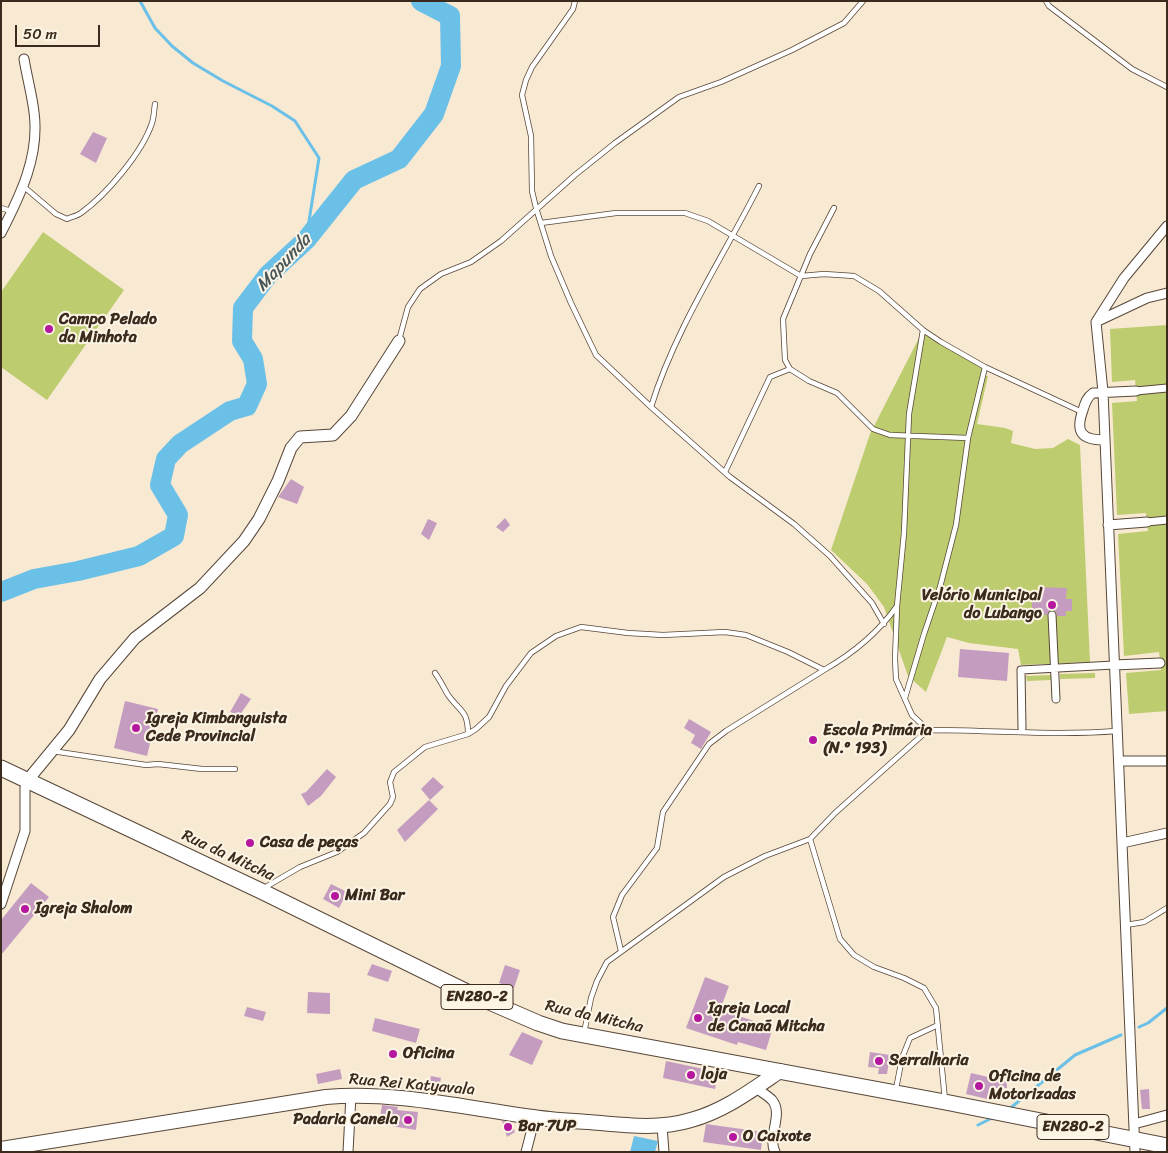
<!DOCTYPE html>
<meta charset="utf-8">
<style>
body{margin:0}
#map{position:relative;width:1168px;height:1153px;overflow:hidden;background:#f8e9d2;font-family:Sriracha,sans-serif}
canvas{display:block}
.frame{position:absolute;inset:0;border:2px solid #3b2a1e;pointer-events:none}
.scale{position:absolute;left:15px;top:25px;width:85px;height:22px;box-sizing:border-box;border:2px solid #3b2a1e;border-top:0;padding-left:6px;font-size:15px;line-height:18px;white-space:nowrap;color:#3b2a1e;-webkit-text-stroke:4px #fcf5e5;paint-order:stroke}
</style>
<div id="map">
<canvas width="1168" height="1153"></canvas>
<div class="frame"></div>
<div class="scale">50 m</div>
</div>
<script>
const context = document.querySelector('canvas').getContext('2d');
context.lineJoin = 'round';
function fill(path, color) { context.fillStyle = color; context.fill(path, 'evenodd'); }
function trace(path, color, width, dash) { context.strokeStyle = color; context.lineWidth = width; context.lineCap = dash ? 'butt' : 'round'; context.setLineDash(dash || []); context.stroke(path); }
function write(font, color, halo, rows, align = 'center') {
  context.font = font + ' Sriracha,sans-serif'; context.lineWidth = 4; context.setLineDash([]); context.textBaseline = 'middle'; context.strokeStyle = halo; context.fillStyle = color; for (const [text, x, y, turn = 0] of rows) {
    context.save(); context.translate(x, y); context.rotate((+turn || 0) * Math.PI / 180); context.textAlign = isNaN(turn) ? turn : align; if (halo) context.strokeText(text, 0, 0); context.fillText(text, 0, 0); context.restore();
  }
}
fill(new Path2D(`
 M43 232 124 290 47 400 1 367V292Z
 M1167 325V711L1129 714 1126 673 1161 670 1159 652 1124 656 1118 534 1148 531 1146 513 1117 515 1112 403 1137 401 1135 380 1112 382 1110 329Z
 M923 330 985 367 984 375 988 376 977 424 1005 428 1013 431 1011 443 1035 449 1053 448 1068 439 1080 445 1090 662 1021 665 1018 649 969 643 947 637 926 692 908 676 884 607 867 584 831 550 870 434Z
 M1095 673V678L1060 679V674Z
 M1051 675V680L1027 681 1026 676Z`), '#bdcc6e');
fill(new Path2D(`
 M634 1136 658 1141 655 1152H630Z`), '#6bc0e8');
trace(new Path2D(`
 M140 1 155 28 172 46 193 63 223 81 272 106 295 121 319 158 306 240
 M1139 1027 1148 1023 1167 1008
 M1008 1110 1075 1055 1121 1035
 M978 1125 994 1117`), '#6bc0e8', 3);
trace(new Path2D(`
 M1 592 34 579 78 571 139 556 174 536 178 515 160 485 166 459 180 444 230 411 247 406 257 384 253 359 242 341 243 308 268 275 306 240 354 180 399 159 434 114 451 66 450 16 421 1`), '#6bc0e8', 20);
fill(new Path2D(`
 M93 132 107 138 96 163 80 154Z
 M291 479 304 487 297 504 278 497Z
 M505 518 510 525 503 532 496 527Z
 M428 519 437 523 429 540 421 534Z
 M1038 587 1067 588 1066 599H1072V611H1066V616H1057L1056 612 1052 610 1049 611 1047 615H1038V611H1032V599H1038Z
 M960 649 1009 653 1007 681 958 677Z
 M241 693 251 699 239 716 230 712Z
 M125 701 158 709 147 756 114 748Z
 M689 719 711 732 701 749 691 743 695 735 684 728Z
 M327 769 336 777 321 796 308 806 301 794 306 792Z
 M433 777 444 787 430 800 421 789Z
 M429 800 438 809 405 842 397 830Z
 M31 883 49 897 1 955V920Z
 M331 884 347 892 339 908 323 899Z
 M372 964 392 971 388 982 367 975Z
 M505 965 520 970 514 988 499 983Z
 M705 977 729 986 720 1010 773 1027 766 1050 738 1042 737 1045 686 1028Z
 M308 992 330 993V1014L307 1013Z
 M247 1007 266 1012 263 1021 244 1016Z
 M375 1018 420 1029 416 1043 372 1031Z
 M522 1032 543 1041 532 1065 509 1055Z
 M870 1052 890 1055 887 1074H878L879 1068 868 1067Z
 M666 1061 718 1072 715 1089 663 1078Z
 M340 1069 342 1079 318 1084 316 1074Z
 M971 1073 988 1077H1006L1007 1088H990L987 1099 966 1094Z
 M431 1076 441 1078 439 1088 429 1086Z
 M1149 1089 1150 1109H1142L1140 1090Z
 M382 1105 398 1107 397 1110 418 1112 416 1130 379 1124Z
 M502 1121 510 1122 515 1132 507 1137Z
 M706 1124 763 1132 761 1150 703 1142Z`), '#c49cc0');
const service = new Path2D(`
 M575 1 573 9 532 67 526 80 522 95 531 136 532 191 536 208 551 256 571 303 596 355 651 407 730 477 794 524 830 556 872 603 884 624
 M1046 1 1049 6 1132 69 1167 87
 M23 186 56 214 67 219C71 217 77 216 81 213 106 195 142 153 152 123 154 117 154 110 155 104
 M1 208 11 211
 M834 208 810 254 783 319 785 360 790 369 809 381 837 393 873 429 890 435 968 438
 M541 223 616 213H685L708 221 801 276 824 274 854 276 879 291 923 330 941 342 985 367 1082 412
 M923 330 909 414 904 533 897 606 895 659 896 679 912 715 928 730
 M399 340 408 307 420 289 441 274 471 262 501 241 575 175 615 143 679 97 721 82 792 50 844 23 863 1
 M651 407C675 329 722 259 759 186
 M725 472 770 377 790 369
 M435 673C440 680 444 688 448 695 460 712 468 710 468 734
 M905 698 924 634 940 587 956 525 968 438 985 367
 M52 751 146 765 158 764 202 769H235
 M810 839 840 939 854 955 874 967 904 978 924 988 936 1008 945 1100
 M264 888 300 867 337 852 364 833 390 804 393 797 390 782 394 772 425 747 468 734 476 729 489 717 506 686 531 653 556 636 581 627 628 633 663 635 725 632 746 635 788 652 824 670C852 654 878 633 897 606
 M1126 925 1144 922 1167 908
 M621 951 613 917 622 895 657 848 663 812 709 744 726 731 824 670
 M584 1033 591 998 597 981 607 962 724 877 765 856 810 839 835 813 928 730C991 730 1055 736 1117 731
 M896 1089 902 1058 910 1038 938 1025`);
const pedestrian = new Path2D(`
 M1136 391 1167 388
 M1147 522 1167 520
 M1052 615 1056 699
 M1022 728 1021 670 1114 665`);
const minor = new Path2D(`
 M1 233C20 196 40 156 34 112 32 95 27 77 24 59
 M1098 321 1147 298 1167 293
 M1096 322 1103 392 1135 1152
 M1096 322 1124 278 1167 226
 M1105 440C1081 440 1075 432 1083 410 1085 403 1087 397 1093 393L1136 391
 M1108 525 1147 522
 M1114 665 1160 663
 M1119 761H1167
 M1122 843 1167 833
 M1 904 25 831V788L27 781
 M755 1087C761 1092 767 1095 772 1100 784 1114 767 1136 775 1152
 M1134 1124 1167 1115
 M662 1126 664 1152
 M348 1152 351 1095
 M526 1152 535 1117`);
const tertiary = new Path2D(`
 M27 781 69 730 100 679 135 638 200 588 244 541 259 519 278 481 291 448 300 437 333 435 351 416 399 341`);
const secondary = new Path2D(`
 M1 1149 326 1097C396 1091 465 1108 533 1117 552 1120 571 1121 589 1122 623 1125 658 1130 691 1120 724 1111 752 1090 780 1071`);
const primary = new Path2D(`
 M1 768 261 891 471 994 538 1023 562 1031 945 1102 1167 1146`);
trace(service, '#574739', 6);
trace(pedestrian, '#574739', 9);
trace(minor, '#574739', 11);
trace(tertiary, '#574739', 13);
trace(secondary, '#574739', 16);
trace(primary, '#574739', 17);
trace(service, '#fff', 4.5);
trace(pedestrian, '#fff', 7);
trace(minor, '#fff', 9);
trace(tertiary, '#fff', 11);
trace(secondary, '#fff', 14);
trace(primary, '#fff', 15);
for (const [x, y, r, color] of [
 [49,329,5,"#b5179e"],
 [1052,605,5,"#b5179e"],
 [136,728,5,"#b5179e"],
 [813,740,5,"#b5179e"],
 [250,843,5,"#b5179e"],
 [335,896,5,"#b5179e"],
 [25,909,5,"#b5179e"],
 [698,1018,5,"#b5179e"],
 [393,1054,5,"#b5179e"],
 [879,1061,5,"#b5179e"],
 [691,1075,5,"#b5179e"],
 [979,1086,5,"#b5179e"],
 [408,1120,5,"#b5179e"],
 [508,1127,5,"#b5179e"],
 [733,1137,5,"#b5179e"]
]) { const dot = new Path2D(); dot.arc(x, y, r, 0, 2 * Math.PI); context.fillStyle = color; context.fill(dot); trace(dot, '#fcf5e5', 2); }
for (const [x, y, w] of [
 [477,997,72],
 [1073,1127,72]
]) { const box = new Path2D(); box.roundRect(x - w / 2, y - 12.5, w, 25, 4); context.fillStyle = '#fcf5e5'; context.fill(box); trace(box, '#3b2a1e', 1); }
write('bold 15px', '#3b2a1e', null, [
 ["EN280-2",477,997],
 ["EN280-2",1073,1127]
]);
write('bold 16px', '#3b2a1e', '#fcf5e5', [
 ["Campo Pelado",59,320],
 ["da Minhota",59,338],
 ["Velório Municipal",1042,596,"right"],
 ["do Lubango",1042,614,"right"],
 ["Igreja Kimbanguista",146,719],
 ["Cede Provincial",146,737],
 ["Escola Primária",823,731],
 ["(N.º 193)",823,749],
 ["Casa de peças",260,843],
 ["Mini Bar",345,896],
 ["Igreja Shalom",35,909],
 ["Igreja Local",708,1009],
 ["de Canaã Mitcha",708,1027],
 ["Oficina",403,1054],
 ["Serralharia",889,1061],
 ["loja",701,1075],
 ["Oficina de",989,1077],
 ["Motorizadas",989,1095],
 ["Padaria Canela",398,1120,"right"],
 ["Bar 7UP",518,1127],
 ["O Caixote",743,1137]
], 'left');
write('16px', '#3b2a1e', '#fcf5e5', [
 ["Rua da Mitcha",228,856,25],
 ["Rua da Mitcha",594,1017,13],
 ["Rua Rei Katyavala",412,1085,5]
]);
write('italic 18px', '#49575b', '#fcf5e5', [
 ["Mapunda",284,263,-47]
]);
</script>
